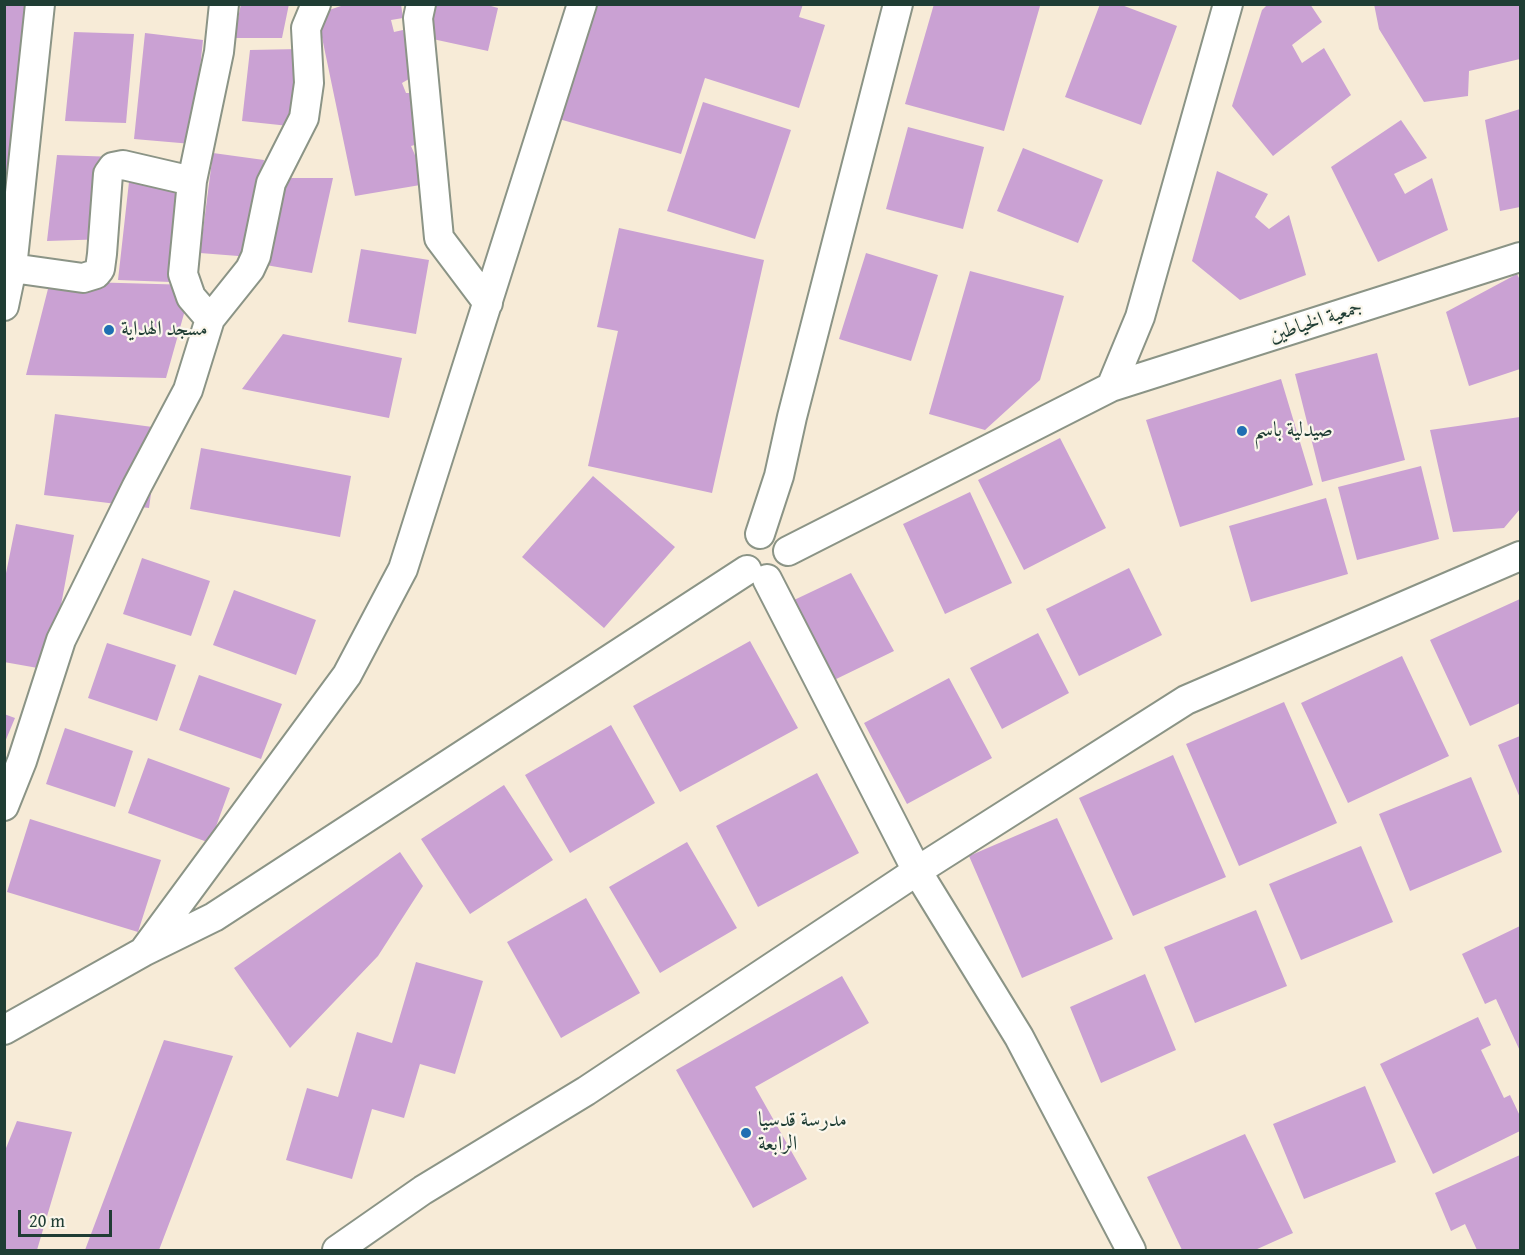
<!DOCTYPE html>
<meta charset="utf-8">
<style>
body{margin:0}
#map{position:relative;width:1525px;height:1255px;overflow:hidden;background:#f7ebd7;font-family:"Gentium Book Plus",serif}
canvas{display:block}
.frame{position:absolute;inset:0;border:6px solid #1f3d34;pointer-events:none}
.scale{position:absolute;left:18px;top:1210px;width:94px;height:27px;box-sizing:border-box;border:3px solid #1f3d34;border-top:0;padding-left:8px;font-size:18px;line-height:21px;white-space:nowrap;color:#1f3d34;-webkit-text-stroke:4px #fbf7ec;paint-order:stroke}
</style>
<div id="map">
<canvas width="1525" height="1255"></canvas>
<div class="frame"></div>
<div class="scale">20 m</div>
</div>
<script>
const context = document.querySelector('canvas').getContext('2d');
context.lineJoin = 'round';
function fill(path, color) { context.fillStyle = color; context.fill(path, 'evenodd'); }
function trace(path, color, width, dash) { context.strokeStyle = color; context.lineWidth = width; context.lineCap = dash ? 'butt' : 'round'; context.setLineDash(dash || []); context.stroke(path); }
function write(font, color, halo, rows, align = 'center') {
  context.font = font + ' "Gentium Book Plus",Amiri,serif'; context.lineWidth = 4.5; context.setLineDash([]); context.textBaseline = 'middle'; context.strokeStyle = halo; context.fillStyle = color; for (const [text, x, y, turn = 0] of rows) {
    context.save(); context.translate(x, y); context.rotate((+turn || 0) * Math.PI / 180); context.textAlign = isNaN(turn) ? turn : align; if (halo) context.strokeText(text, 0, 0); context.fillText(text, 0, 0); context.restore();
  }
}
fill(new Path2D(`
 M4 4H27L4 235Z
 M241 4H289L282 38H234Z
 M347 4H401L403 18 391 20 394 32 403 30 414 76 402 83 406 93H418L429 141 411 146 415 155 430 151 438 182 355 196 319 23 314 15Z
 M436 4H484L498 8 488 51 428 38Z
 M595 4H803L799 17 825 25 799 108 705 78 681 154 559 119Z
 M934 4 1040 6 1004 131 905 104Z
 M1100 4H1119L1177 26 1141 125 1065 97Z
 M1268 4H1310L1322 22 1292 45 1302 63 1324 48 1351 95 1273 156 1232 106 1262 10Z
 M1374 4H1520V59L1469 71 1468 96 1424 102 1379 29Z
 M74 32 134 34 126 123 65 121Z
 M145 33 203 40 192 144 134 139Z
 M300 49 289 126 242 121 250 50Z
 M703 102 791 130 755 239 667 211Z
 M1520 109V207L1500 211 1485 120Z
 M1401 120 1427 158 1394 174 1405 194 1432 178 1448 230 1378 262 1331 167Z
 M908 127 984 147 963 229 886 209Z
 M1023 148 1103 180 1078 243 997 211Z
 M213 153 264 160 251 257 200 253Z
 M57 155 117 157 108 239 47 241Z
 M1217 171 1268 194 1255 217 1269 229 1289 215 1306 275 1240 300 1192 261Z
 M130 173 184 178 171 282 118 280Z
 M285 178H333L312 273 260 264Z
 M619 228 764 260 712 493 588 466 618 331 597 327Z
 M361 249 429 260 416 334 348 322Z
 M866 253 938 275 911 361 839 339Z
 M970 271 1064 296 1040 380 985 430 929 414Z
 M1517 274 1520 280V369L1469 386 1446 312Z
 M50 281 192 285 166 378 26 375Z
 M283 334 402 358 389 418 242 389Z
 M1377 353 1405 460 1322 482 1295 374Z
 M1281 379 1313 485 1180 527 1146 420Z
 M55 414 160 428 149 508 44 495Z
 M1520 417V509L1504 528 1453 532 1430 430Z
 M1060 438 1106 528 1024 570 978 480Z
 M201 448 351 476 340 537 190 509Z
 M1421 466 1439 539 1357 560 1338 487Z
 M593 476 675 547 604 628 522 557Z
 M970 492 1012 583 945 614 903 524Z
 M1326 498 1348 574 1251 602 1229 526Z
 M16 524 74 535 49 670 4 662V583Z
 M142 558 210 581 191 636 123 614Z
 M1129 568 1162 635 1079 676 1046 609Z
 M851 573 894 651 830 682 792 601Z
 M234 590 316 620 296 675 213 645Z
 M1520 599V703L1470 726 1430 640Z
 M1038 633 1069 693 1002 729 970 668Z
 M750 641 798 728 680 792 633 706Z
 M107 643 176 665 157 721 88 698Z
 M1402 656 1449 756 1348 803 1301 703Z
 M199 675 282 704 261 759 179 730Z
 M949 678 992 758 907 804 864 723Z
 M1284 702 1337 823 1239 866 1186 744Z
 M4 714 15 718 5 742H4Z
 M611 725 655 803 570 853 525 775Z
 M65 728 133 751 115 807 46 784Z
 M1520 736V798L1498 745Z
 M1173 755 1226 877 1133 916 1079 798Z
 M148 758 230 788 210 843 128 813Z
 M817 773 859 853 758 907 716 826Z
 M1471 777 1502 852 1410 891 1379 814Z
 M504 785 553 860 470 914 421 839Z
 M1057 818 1113 939 1022 978 969 856Z
 M30 819 161 860 138 932 7 892Z
 M687 842 737 928 660 973 609 887Z
 M1361 846 1393 922 1301 960 1269 884Z
 M400 852 423 886 378 956 290 1048 234 968Z
 M586 898 640 993 561 1038 507 942Z
 M1256 910 1287 986 1195 1023 1164 947Z
 M1520 926V1051L1496 999 1485 1004 1462 954Z
 M416 962 483 981 455 1074 420 1064 404 1118 372 1109 352 1179 286 1160 307 1088 338 1097 357 1032 392 1043Z
 M1145 974 1176 1050 1101 1083 1070 1007Z
 M842 976 869 1023 755 1087 807 1179 753 1208 676 1070Z
 M1478 1017 1491 1045 1481 1050 1504 1098 1510 1095 1520 1116V1131L1433 1174 1380 1064Z
 M164 1040 233 1056 159 1250H85Z
 M1365 1086 1396 1162 1304 1199 1273 1124Z
 M17 1121 72 1132 37 1250H4V1153Z
 M1245 1134 1293 1233 1255 1250H1182L1147 1177Z
 M1520 1155V1250H1477L1465 1224 1451 1231 1435 1193Z`), '#caa1d3');
const minor = new Path2D(`
 M421 4 418 18 439 238 488 303
 M12 268 83 278 96 274 100 269 102 254 108 174 113 167 123 165 192 181
 M4 306 12 268 40 4
 M210 319 250 269 256 256 271 183 304 118 309 83 306 28 316 4
 M1111 387 1520 257
 M760 534 779 476 792 417 898 4
 M788 551 1111 387 1140 317 1228 4
 M767 579 917 871 1019 1037 1131 1250
 M4 806 22 761 61 640 137 486 188 390 210 319 191 297 183 274 192 181 219 52 224 4
 M143 952 347 675 403 569 582 4
 M4 1030 143 952 214 917 747 570
 M337 1250 423 1190 586 1091 917 871 1186 700 1520 556`);
trace(minor, '#8b9486', 32);
trace(minor, '#fff', 28);
for (const [x, y, r, color] of [
 [109,330,6,"#1f6fb2"],
 [1242,431,6,"#1f6fb2"],
 [746,1133,6,"#1f6fb2"]
]) { const dot = new Path2D(); dot.arc(x, y, r, 0, 2 * Math.PI); context.fillStyle = color; context.fill(dot); trace(dot, '#fbf7ec', 2); }
write('21px', '#1f3d34', '#fbf7ec', [
 ["جمعية الخياطين",1316,322,-18]
]);
write('21px', '#1f3d34', '#fbf7ec', [
 ["مسجد الهداية",121,330],
 ["صيدلية باسم",1254,431],
 ["مدرسة قدسيا",758,1121],
 ["الرابعة",758,1145]
], 'left');
</script>
